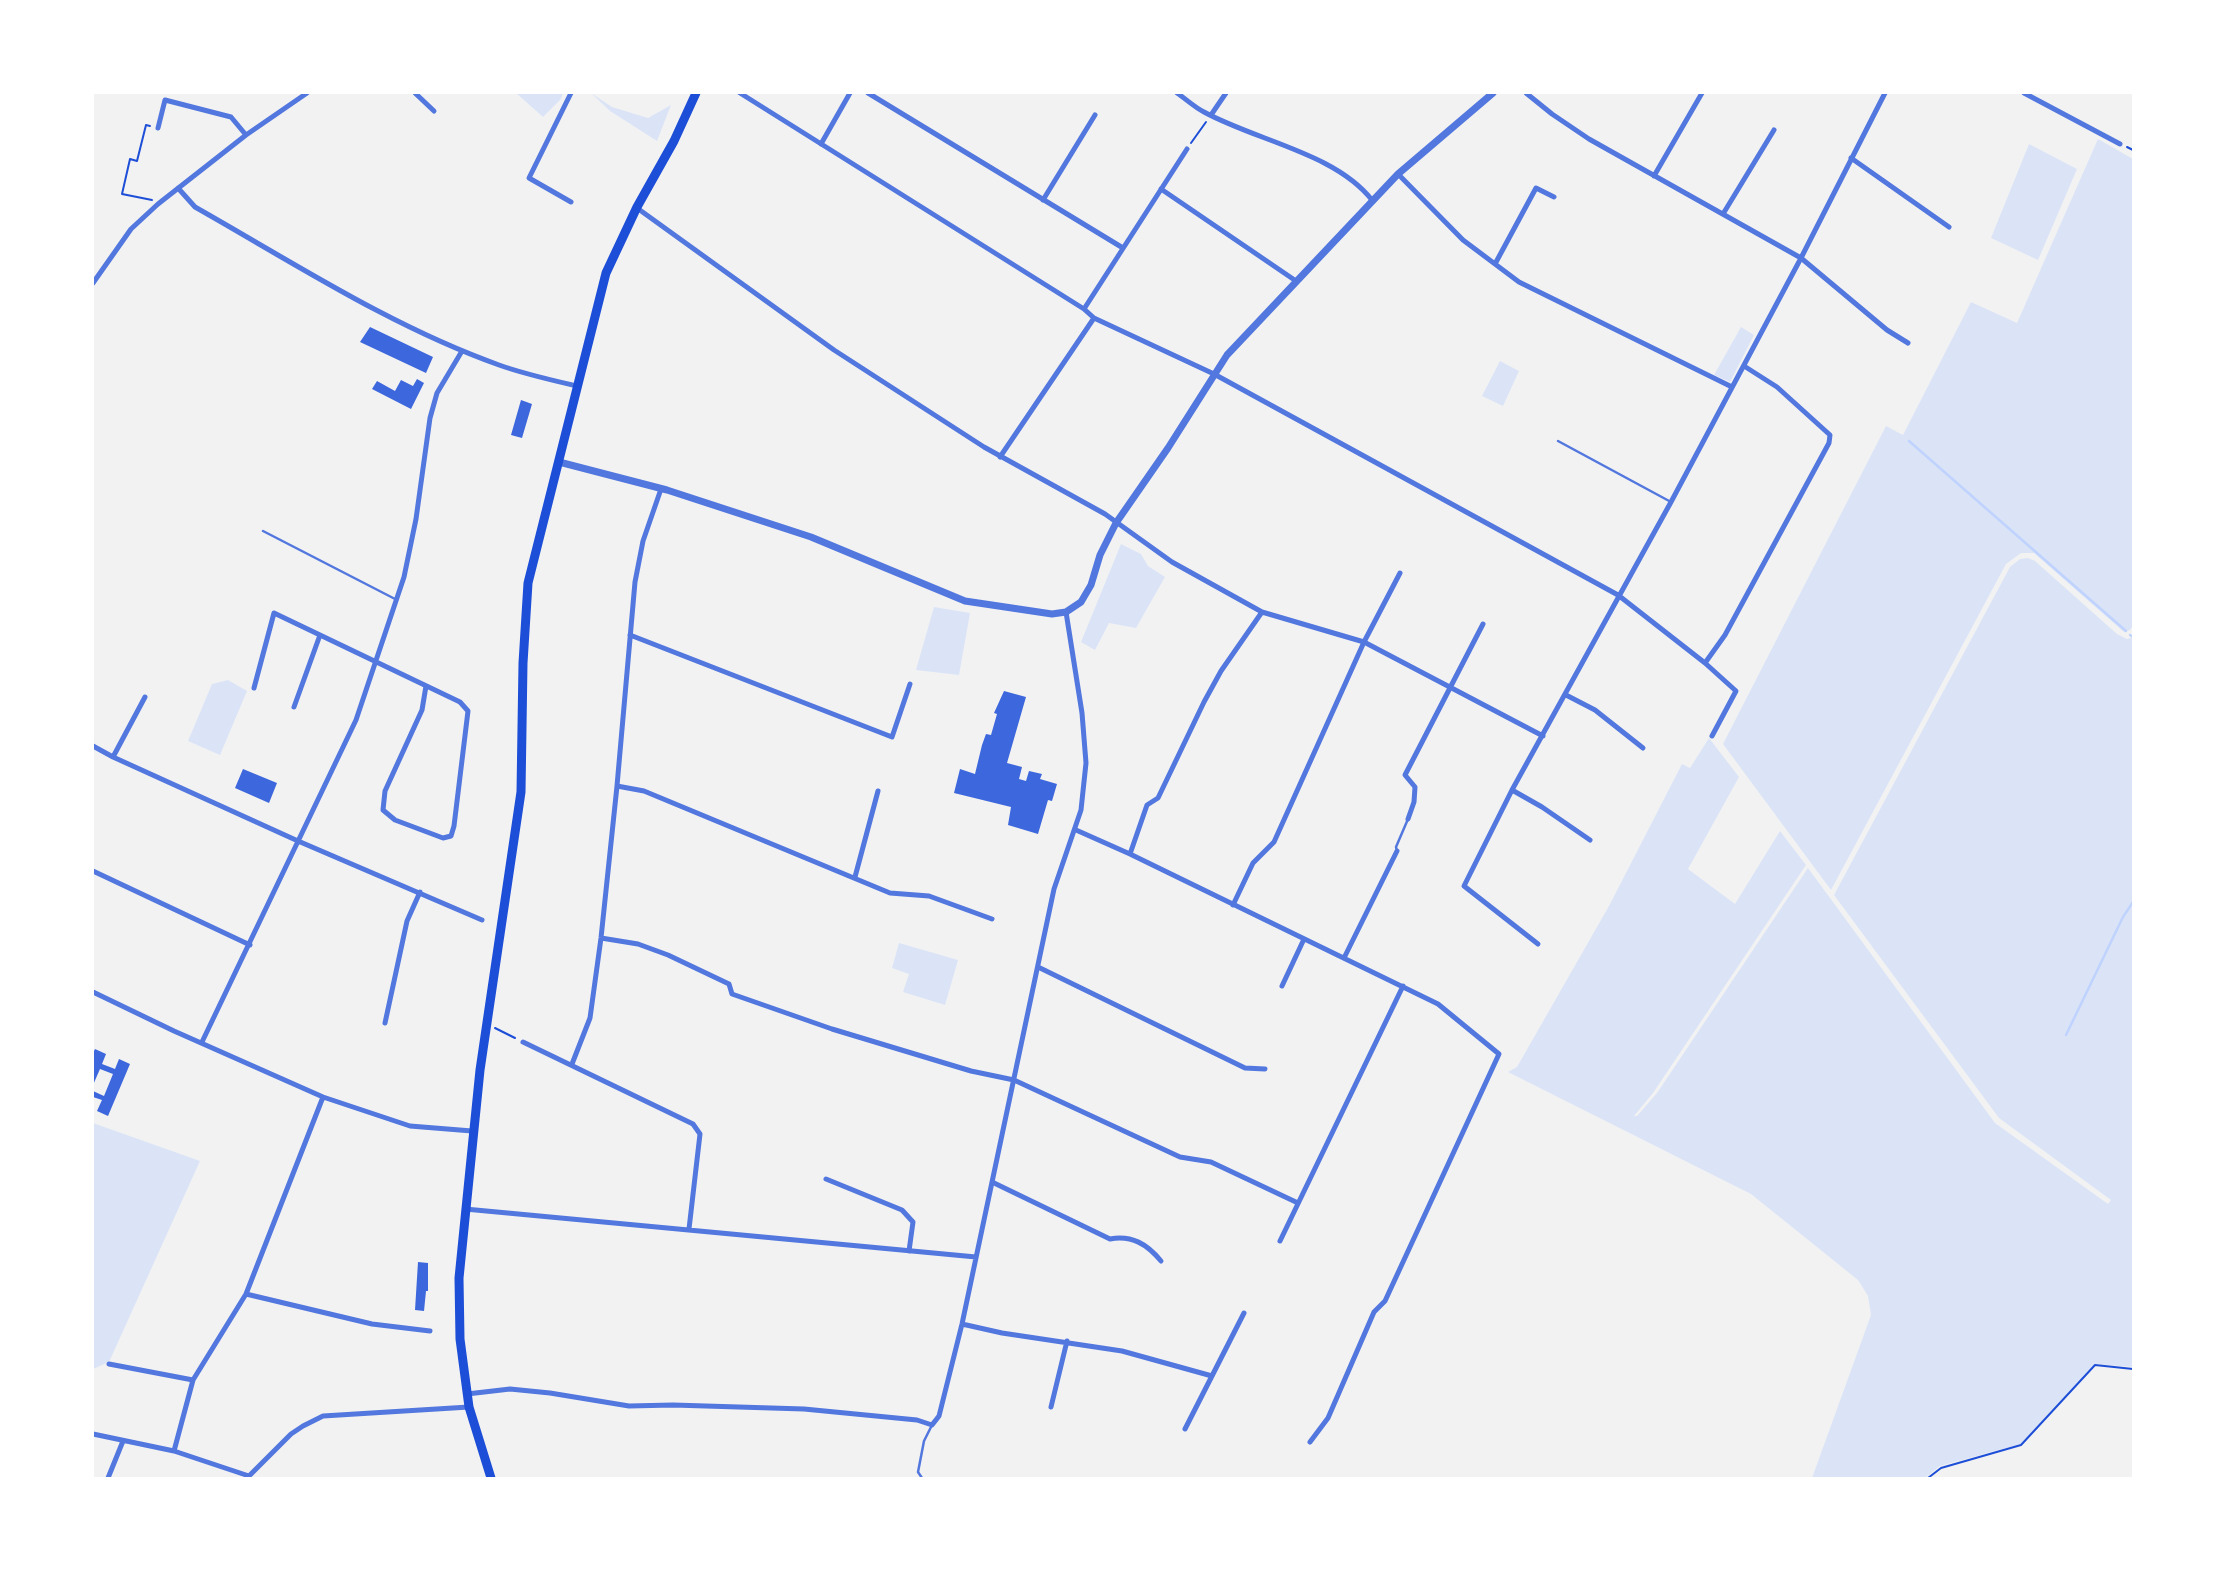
<!DOCTYPE html>
<style>
body{margin:0}
#map{position:relative;width:2226px;height:1571px;overflow:hidden;background:#f2f2f2;font-family:Arial,sans-serif}
canvas{display:block}
.frame{position:absolute;inset:0;border:94px solid #fff;pointer-events:none}
</style>
<div id="map">
<canvas width="2226" height="1571"></canvas>
<div class="frame"></div>
</div>
<script>
const context = document.querySelector('canvas').getContext('2d');
context.lineJoin = 'round';
function fill(path, color) { context.fillStyle = color; context.fill(path, 'evenodd'); }
function trace(path, color, width, dash) { context.strokeStyle = color; context.lineWidth = width; context.lineCap = dash ? 'butt' : 'round'; context.setLineDash(dash || []); context.stroke(path); }
fill(new Path2D(`
 M516 93H563L561 99 543 117Z
 M591 93 612 107 648 118 671 105 657 141 610 111Z
 M2098 139 2133 159V626L2130 630 2124 632 2034 553H2021L2006 564 1831 890 1723 744 1886 426 1903 435 1971 302 2017 323Z
 M2029 144 2077 169 2038 260 1991 238Z
 M1741 327 1754 335 1730 382 1714 375Z
 M1500 361 1519 371 1503 406 1482 396Z
 M1121 544 1141 554 1148 566 1165 577 1136 628 1109 623 1095 650 1081 642Z
 M2028 558 2035 561 2117 634 2127 639 2133 637V1367L2095 1364 2021 1444 1940 1466 1925 1478H1812L1871 1315 1868 1296 1858 1280 1751 1194 1508 1072 1517 1067 1609 906 1682 764 1690 768 1709 738 1739 777 1688 869 1735 904 1780 831 1806 865 1653 1093 1634 1116H1637L1657 1093 1808 868 1995 1123 2108 1204 2111 1200 1999 1118 1834 895 2010 567 2020 559Z
 M934 607 970 613 959 675 916 670Z
 M228 680 247 691 220 755 188 741 212 684Z
 M899 943 958 960 945 1005 903 992 909 974 892 968Z
 M93 1123 200 1161 109 1362 93 1369Z`), '#dbe4f7');
trace(new Path2D(`
 M1909 441 2126 631
 M2130 635 2133 637
 M2066 1035 2123 917 2133 902`), '#bfd3fe', 2.5);
fill(new Path2D(`
 M370 327 433 357 426 373 360 342Z
 M417 379 424 383 411 409 372 389 377 381 395 391 401 380 413 386Z
 M521 400 532 404 522 438 511 435Z
 M1004 691 1026 697 1007 763 1022 767 1019 779 1026 781 1029 771 1042 774 1040 779 1057 784 1052 801 1048 800 1038 834 1008 825 1011 807 954 793 960 769 975 774 982 745 986 734 991 735 997 714 994 713Z
 M243 769 277 783 269 803 235 788Z
 M95 1049 106 1054 102 1064 115 1069 119 1059 130 1064 108 1116 97 1111 102 1100 93 1097V1091L104 1096 113 1074 100 1069 93 1085V1053Z
 M418 1262 428 1263V1291H426L424 1311 415 1310Z`), '#3d67dc');
trace(new Path2D(`
 M150 126 146 125 137 161 130 159 122 194 152 200
 M1191 143 1206 122
 M2127 147 2133 150
 M495 1028 515 1038
 M1928 1478 1941 1468 2021 1445 2095 1365 2133 1369`), '#1d4ed8', 2);
trace(new Path2D(`
 M1558 441 1671 502
 M263 531 397 600
 M1397 851 1396 847 1408 819
 M922 1478 918 1472 924 1441 932 1425`), '#5277de', 2.5);
trace(new Path2D(`
 M415 93 434 111
 M571 93 529 178 571 202
 M740 93 1084 309 1094 318 1214 374 1618 595 1705 663 1736 691 1712 736
 M868 93 1123 248
 M1177 93C1186 99 1194 107 1204 112 1257 141 1335 153 1372 200
 M1526 93 1552 114 1589 139 1801 258 1887 330 1908 343
 M2024 93 2120 144
 M1211 115 1226 93
 M158 128 165 100 231 117 246 135
 M821 144 850 93
 M1851 158 1949 227
 M1398 174 1463 240 1519 282 1732 387
 M1654 176 1702 93
 M178 188 195 207C294 263 392 327 499 365 524 374 551 380 577 386
 M1161 189 1296 281
 M1043 200 1095 115
 M637 208 834 350 984 447 1105 514 1172 562 1262 612 1364 642 1543 736
 M1723 214 1774 130
 M1495 264 1536 188 1554 197
 M93 283 131 229 158 204 246 135 307 93
 M1084 309 1187 149
 M1000 457 1094 318
 M630 635 892 737 910 684
 M1705 663 1725 635 1829 443 1830 435 1777 387 1744 366
 M254 688 274 613 460 702 468 711 454 826 451 836 443 838 395 820 383 810 385 791 422 710 426 686
 M1566 695 1595 710 1643 748
 M294 707 320 635
 M93 746 113 757 298 841 482 920
 M113 757 145 697
 M617 786 644 791 890 893 929 896 992 919
 M1512 790 1542 807 1590 840
 M1408 819 1414 802 1415 787 1405 775 1483 624
 M1076 830 1130 854 1438 1004 1499 1054 1385 1301 1374 1312 1328 1418 1310 1442
 M1130 854 1147 805 1158 798 1204 702 1221 671 1262 612
 M93 871 250 945
 M855 877 878 791
 M1233 905 1253 863 1274 842 1364 642 1400 573
 M601 938 638 944 668 955 729 984 732 994 832 1029 971 1071 1014 1080 1180 1157 1211 1162 1298 1203
 M1538 944 1464 886 1512 790 1671 502 1801 258 1885 93
 M1344 958 1397 851
 M1038 967 1245 1068 1265 1069
 M1282 986 1304 939
 M93 992 174 1031 323 1097 410 1126 472 1131
 M385 1023 407 921 420 892
 M202 1042 356 720 404 577 416 519 430 418 437 393 462 351
 M523 1042 693 1124 700 1134 689 1229
 M572 1064 590 1018 601 938 617 786 635 582 643 541 661 489
 M826 1179 902 1210 913 1222 909 1251
 M992 1182 1110 1239C1132 1235 1147 1244 1161 1261
 M465 1209 976 1257
 M1280 1241 1403 986
 M246 1294 372 1324 430 1331
 M962 1324 1002 1333 1122 1351 1212 1376
 M109 1364 193 1380
 M467 1394 510 1389 550 1393 629 1406 673 1405 804 1409 917 1420 932 1425 939 1416 962 1324 1054 889 1081 810 1086 763 1082 713 1066 612
 M1051 1407 1067 1341
 M1185 1429 1244 1313
 M93 1434 174 1451 249 1476
 M174 1451 193 1380 246 1294 323 1097
 M108 1478 123 1441
 M247 1478 291 1434 303 1426 323 1416 469 1407`), '#5277de', 5);
trace(new Path2D(`
 M559 462 667 490 811 537 965 601 1052 614 1066 612 1081 602 1091 585 1100 555 1116 523 1168 448 1227 355 1398 174 1493 93`), '#5277de', 7);
trace(new Path2D(`
 M491 1478 469 1407 460 1339 459 1278 480 1070 521 792 523 663 528 583 606 273 637 207 674 141 696 93`), '#1d4ed8', 9);
</script>
